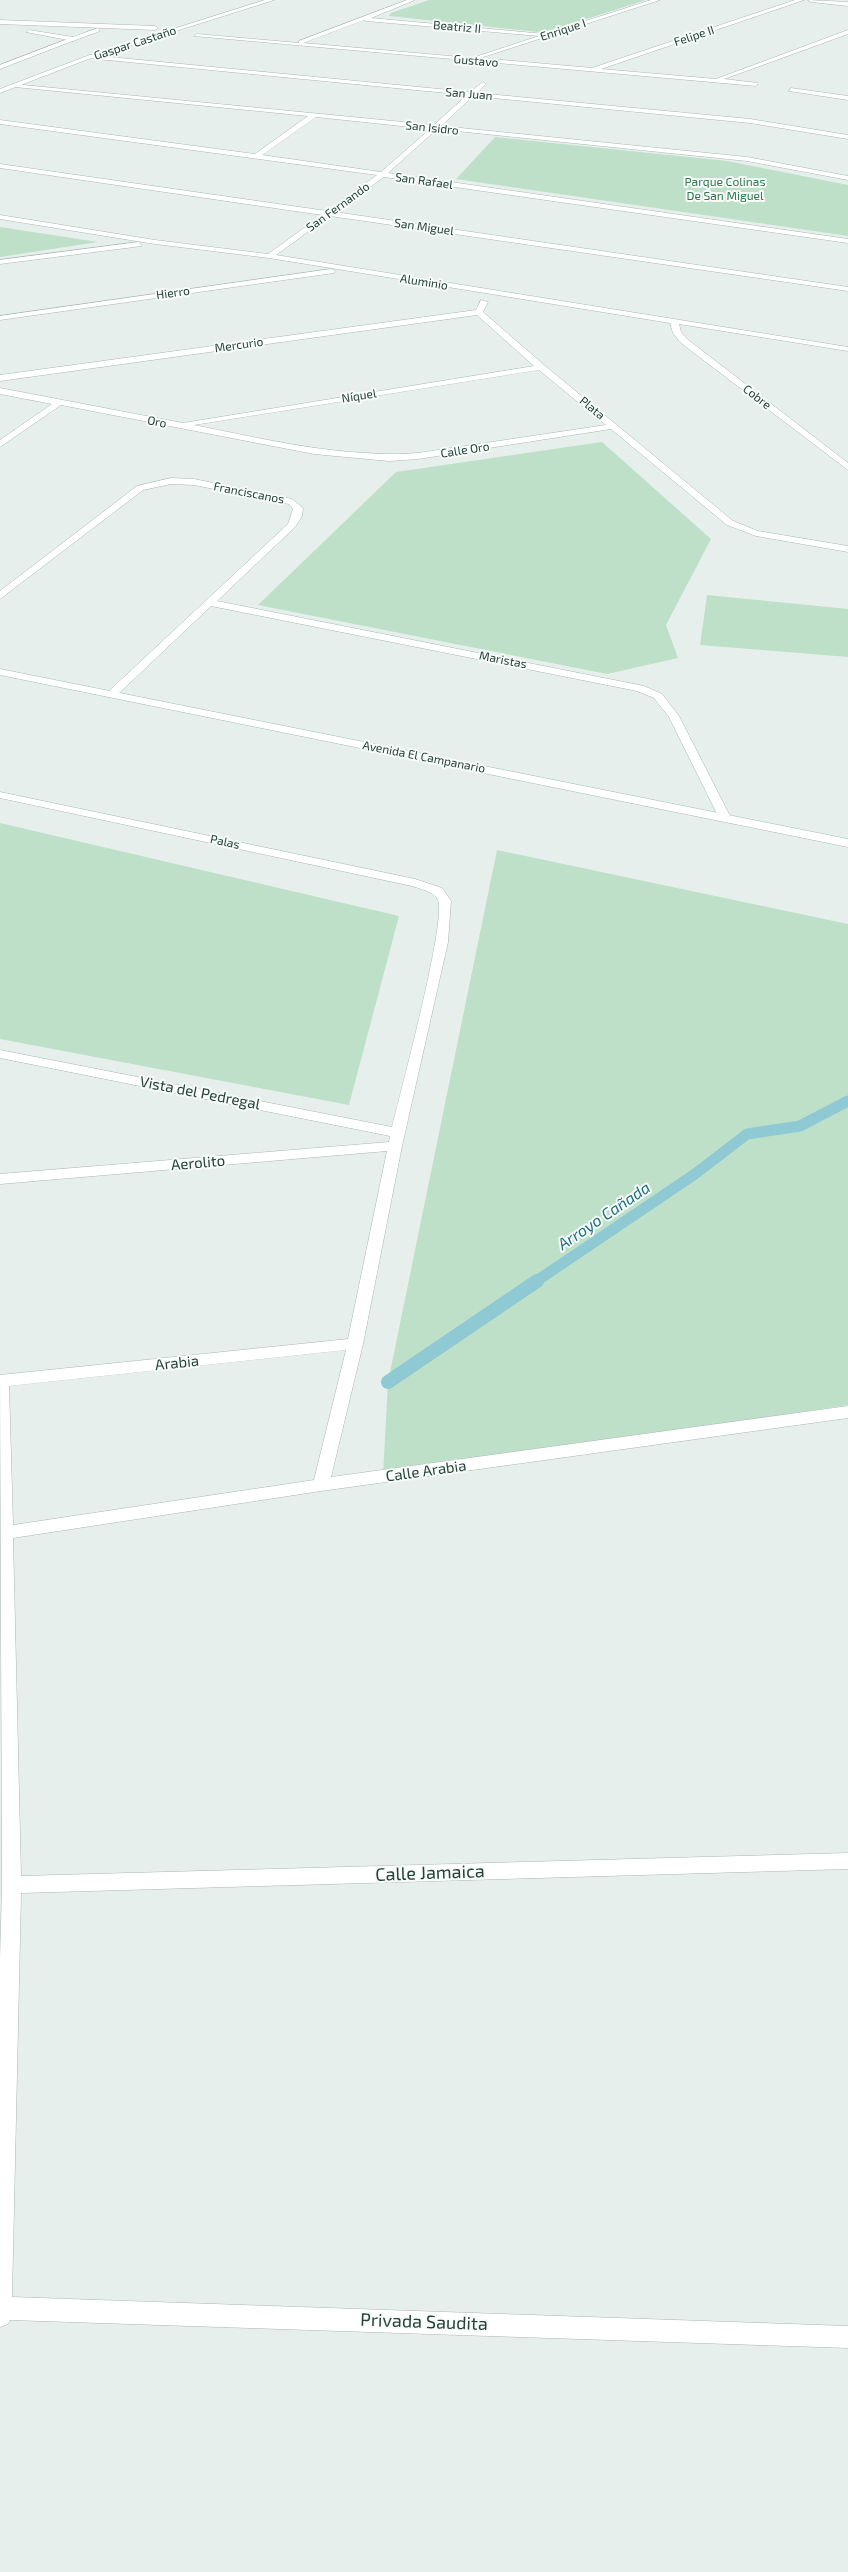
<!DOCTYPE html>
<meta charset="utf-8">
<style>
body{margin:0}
canvas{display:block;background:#e6efeb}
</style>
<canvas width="848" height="2572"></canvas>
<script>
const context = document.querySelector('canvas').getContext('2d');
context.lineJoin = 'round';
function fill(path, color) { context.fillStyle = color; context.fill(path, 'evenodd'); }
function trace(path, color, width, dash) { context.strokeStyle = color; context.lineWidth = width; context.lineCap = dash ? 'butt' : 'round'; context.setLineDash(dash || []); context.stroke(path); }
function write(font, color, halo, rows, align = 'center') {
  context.font = font + ' "Exo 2",sans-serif'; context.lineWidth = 4; context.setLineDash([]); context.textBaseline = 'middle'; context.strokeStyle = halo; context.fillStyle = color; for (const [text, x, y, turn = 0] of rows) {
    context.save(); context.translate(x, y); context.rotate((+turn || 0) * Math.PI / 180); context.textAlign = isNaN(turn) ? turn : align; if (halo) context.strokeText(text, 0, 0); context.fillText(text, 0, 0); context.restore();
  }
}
fill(new Path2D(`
 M429 0H646L549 31 538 32 389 16 391 13Z
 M495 137 727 161 848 185V236L456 179Z
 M0 227 98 242 0 257Z
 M602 442 711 539 666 625 678 658 607 674 258 605 396 472Z
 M707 595 848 609V657L700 645Z
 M0 823 399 916 349 1105 0 1039Z
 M497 850 848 924V1405L383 1475 388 1382Z`), '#bfe0c8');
trace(new Path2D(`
 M535 1282 695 1174 747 1134 800 1126 848 1101`), '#8ec9d4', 11);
trace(new Path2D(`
 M388 1382 537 1281`), '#8ec9d4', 14);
const lane = new Path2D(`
 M73 37 75 40 0 69V65Z`);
const street = new Path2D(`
 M407 0H415L371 18 545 34 651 0H660L480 58 592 68 795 0H804L601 69 716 79 848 30V34L724 79 758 83 756 86 194 36 197 34 299 43V41ZM364 20 366 21 539 36 472 58 303 43Z
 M808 0 848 2V6L811 2Z
 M0 20 155 26 158 28 155 30 0 24Z
 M98 28 100 31 73 41 26 32 29 30 73 37Z
 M89 55 470 92 483 82 486 84 477 93 750 119 848 135V139L750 123 473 96 441 126 747 157 848 176V180L747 161 437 129 388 173 848 239V243L384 177 335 212 848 287V291L330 216 276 255 848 347V351L679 324 681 332 687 339 848 463V470L681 343 673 333 670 323 269 258 155 244 0 219V215L155 240 268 254 322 215 0 168V164L327 211 377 175 0 124V120L255 154 308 116 15 87 13 84 434 125 467 95 87 58ZM316 117 430 129 381 172 262 155Z
 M791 88 848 96V100L789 91Z
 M139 242 142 246 0 264V260Z
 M331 269 335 271 334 273 0 320V316Z
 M481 300 488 302 483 312 544 365 733 521 758 531 848 546V552L756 536 727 525 611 429 418 459 389 461 314 454 61 405 0 447V440L52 404 0 394V388L183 423 534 366 477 315 0 381V375L476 310ZM539 370 606 425 418 453C343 458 268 440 194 425Z
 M171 478 194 479 292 499 303 508 302 516 295 527 217 601 644 686 662 694 679 716 731 818 725 821 719 818 669 717 654 698 637 691 211 606 116 696H108V692L288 524 293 509 289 504 194 485 171 484 143 490 0 599V591L137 486Z
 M0 792 415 879 442 888 451 901 448 942 402 1146 363 1344 331 1477 848 1406V1418L321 1491 13 1538 21 1876 848 1853V1869L21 1893 12 2297 848 2326V2348L10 2320 8 2324 0 2327V1959L2 1885 0 1375 348 1339 387 1151 0 1184V1174L389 1142 390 1136 0 1058V1050L392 1127C400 1095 447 919 438 900 434 891 420 889 412 886L0 798ZM346 1350 314 1480 13 1525 9 1386Z`);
const secondary = new Path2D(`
 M265 0H274L91 58 0 93V89L87 56Z
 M0 669 848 839V847L0 675Z`);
trace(lane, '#a8b8b2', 1);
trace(street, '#a8b8b2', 1);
trace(secondary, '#a4bbb3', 1);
fill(lane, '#fff');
fill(street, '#fff');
fill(secondary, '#fff');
write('12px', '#24423a', '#f7fbf9', [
 ["Beatriz II",457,27,5],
 ["Enrique I",563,30,-18],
 ["Felipe II",694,36,-18],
 ["Gaspar Castaño",135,43,-18],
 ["Gustavo",476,61,5],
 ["San Juan",469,94,5],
 ["San Isidro",432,128,6],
 ["San Rafael",424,181,8],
 ["San Fernando",338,207,-36],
 ["San Miguel",424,227,8],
 ["Aluminio",424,282,9],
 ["Hierro",173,293,-8],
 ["Mercurio",239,345,-8],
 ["Níquel",359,396,-9],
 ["Cobre",757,397,38],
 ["Plata",592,408,39],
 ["Oro",157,422,11],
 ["Calle Oro",465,450,-9],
 ["Franciscanos",249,493,11],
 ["Maristas",503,660,11],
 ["Avenida El Campanario",424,757,11],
 ["Palas",225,842,12]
]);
write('12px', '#2d7a4b', '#f7fbf9', [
 ["Parque Colinas",725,182],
 ["De San Miguel",725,196]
]);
write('15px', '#24423a', '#f7fbf9', [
 ["Vista del Pedregal",200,1093,11],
 ["Aerolito",198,1163,-5],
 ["Arabia",177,1363,-6],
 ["Calle Arabia",426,1471,-8]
]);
write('italic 16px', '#1c6f80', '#f7fbf9', [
 ["Arroyo Cañada",604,1216,-34]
]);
write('18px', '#24423a', '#f7fbf9', [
 ["Calle Jamaica",430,1873,-2],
 ["Privada Saudita",424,2322,2]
]);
</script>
